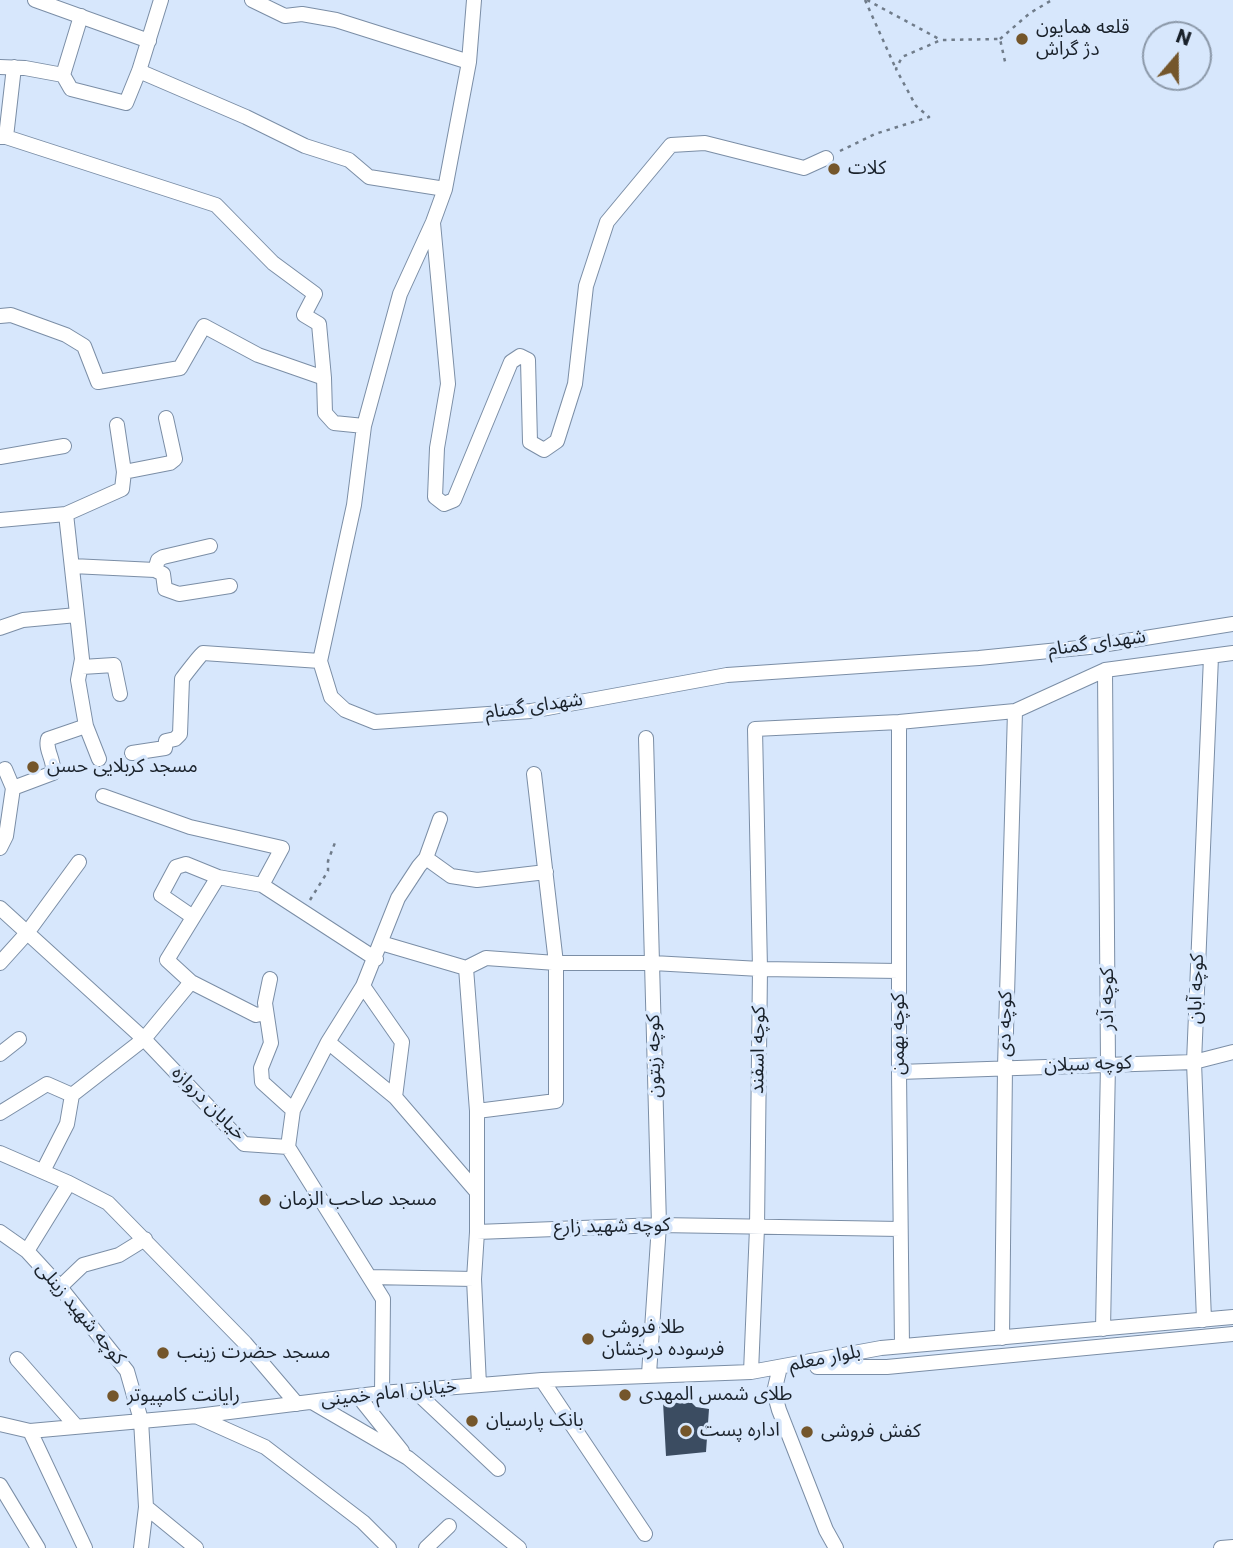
<!DOCTYPE html>
<meta charset="utf-8">
<style>
body{margin:0}
#map{position:relative;width:1233px;height:1548px;overflow:hidden;background:#d7e7fc;font-family:Poppins,sans-serif}
canvas{display:block}
.north{position:absolute;left:1142px;top:21px;width:70px;height:70px;box-sizing:border-box;background:#d7e7fc;border:2px solid #8b98a8;border-radius:50%;rotate:20deg;font-size:19px;font-weight:700;line-height:28px;text-align:center;color:#1a222b}
.north::after{content:'';display:block;margin:auto;width:24px;height:32px;background:#74562b;clip-path:polygon(50% 0,100% 100%,50% 72%,0 100%)}
</style>
<div id="map">
<canvas width="1233" height="1548"></canvas>
<div class="north">N</div>
</div>
<script>
const context = document.querySelector('canvas').getContext('2d');
context.lineJoin = 'round';
function fill(path, color) { context.fillStyle = color; context.fill(path, 'evenodd'); }
function trace(path, color, width, dash) { context.strokeStyle = color; context.lineWidth = width; context.lineCap = dash ? 'butt' : 'round'; context.setLineDash(dash || []); context.stroke(path); }
function write(font, color, halo, rows, align = 'center') {
  context.font = font + ' Poppins,"Noto Sans Arabic",sans-serif'; context.lineWidth = 7; context.setLineDash([]); context.textBaseline = 'middle'; context.strokeStyle = halo; context.fillStyle = color; for (const [text, x, y, turn = 0] of rows) {
    context.save(); context.translate(x, y); context.rotate((+turn || 0) * Math.PI / 180); context.textAlign = isNaN(turn) ? turn : align; if (halo) context.strokeText(text, 0, 0); context.fillText(text, 0, 0); context.restore();
  }
}
fill(new Path2D(`
 M663 1402H691L696 1407 709 1409 706 1452 666 1456Z`), '#3b4c61');
const minor = new Path2D(`
 M35 0 149 41
 M252 0 285 16 302 14 336 20 469 62
 M474 0 469 62 445 189 433 222 400 294 364 426 354 505 320 661 331 697 345 710 375 722 531 711 727 675 979 658 1089 647 1233 624
 M0 67 25 68 63 75 71 89 126 103 139 71 161 0
 M139 71 246 117 305 146 349 160 369 177 445 189
 M63 75 81 16
 M0 137H6L216 205 273 263 315 294 304 315 319 324 324 378
 M6 137 14 67
 M433 223 448 384 437 448 435 497 444 504 454 500 511 362 520 356 528 360 530 442 544 450 557 441 575 384 586 286 607 222 671 145 705 143 804 168 826 158
 M0 316 11 315 66 335 84 346 98 382 180 368 204 326 258 355 324 378 325 413 334 423 364 426
 M117 425 124 472
 M0 457 64 446
 M66 514 82 659 78 680 86 726 99 759
 M0 520 66 514 122 489 124 472 170 463 175 459 166 418
 M72 566 155 570 163 574 165 589 179 594 230 586
 M155 570 158 560 163 557 210 546
 M0 628 23 620 77 615
 M82 667 114 665 120 694
 M899 722V1072L902 1346
 M646 738 659 1225 649 1374
 M132 753 165 748 166 741 175 739 180 734 182 679C184 676 201 654 203 653L320 661
 M13 788 53 773C55 761 45 750 48 739L86 726
 M103 796 190 827 282 848 262 885
 M0 848 6 836 13 788 5 769
 M426 858 451 876 477 880 546 872
 M0 908 144 1039 244 1144 288 1147 383 1299 382 1393
 M193 917 161 895 176 867 186 864 218 877
 M381 943 466 968 486 958 556 963H653L760 969 899 971
 M0 963 27 933 79 862
 M466 968 477 1111V1232
 M270 979 265 1003 271 1043 261 1068 262 1082 293 1110
 M363 986 402 1042 395 1097
 M265 1013 256 1015 191 982 167 960 218 877 262 885 376 959
 M328 1042 395 1097 476 1191
 M0 1054 19 1039
 M899 1072 1194 1062 1233 1052
 M477 1111 556 1101V963L534 774
 M0 1113 47 1084 72 1095 144 1039 191 982
 M288 1147 293 1110 328 1042 363 986 398 898 419 866 426 858 440 819
 M0 1153 69 1183 108 1203 245 1343 297 1404
 M43 1171 67 1124 72 1095
 M0 1232 27 1251 60 1287 127 1371 141 1420 146 1507 196 1548
 M27 1251 69 1183
 M370 1277 474 1279
 M60 1287 83 1265 119 1255 145 1239
 M1204 1320 1194 1062 1211 657
 M1103 1329 1108 1064 1105 670
 M1002 1338 1005 1067 1015 711
 M17 1359 76 1426
 M780 1367 774 1392 779 1410 826 1530 836 1548
 M817 1367H887L1233 1334
 M751 1372 757 1228 760 969 755 729 899 722 1015 711 1105 670 1233 653
 M542 1380 645 1534
 M479 1385 474 1279 477 1232 659 1225 900 1229
 M415 1391 498 1469
 M358 1396 402 1451
 M312 1402 408 1458 519 1548
 M198 1417 265 1447 363 1522 389 1548
 M0 1424 30 1431 197 1416 382 1393 542 1380 751 1372 881 1348 1233 1317
 M30 1431 85 1548
 M0 1485 38 1548
 M141 1548 146 1507
 M426 1548 449 1526
 M1221 1548 1233 1547`);
trace(minor, '#7b8ea6', 16);
trace(new Path2D(`
 M865 0 896 69
 M867 0 941 40
 M1000 39 1030 13 1052 0
 M840 151 875 134 929 117 916 106 896 69 902 57 941 40 1000 39 1006 66
 M310 900 328 871V861L336 840`), '#707c8a', 2.5, [3.5, 5]);
trace(minor, '#fff', 14);
for (const [x, y, r, color] of [
 [1022,39,7,"#74562b"],
 [834,169,7,"#74562b"],
 [33,767,7,"#74562b"],
 [265,1200,7,"#74562b"],
 [588,1339,7,"#74562b"],
 [163,1353,7,"#74562b"],
 [625,1395,7,"#74562b"],
 [113,1396,7,"#74562b"],
 [472,1421,7,"#74562b"],
 [686,1431,7,"#74562b"],
 [807,1432,7,"#74562b"]
]) { const dot = new Path2D(); dot.arc(x, y, r, 0, 2 * Math.PI); context.fillStyle = color; context.fill(dot); trace(dot, '#d7e7fc', 2.5); }
write('19px', '#1a222b', '#d7e7fc', [
 ["قلعه همایون",1036,28],
 ["دژ گراش",1036,50],
 ["کلات",848,169],
 ["مسجد کربلایی حسن",47,767],
 ["مسجد صاحب الزمان",279,1200],
 ["طلا فروشی",602,1328],
 ["فرسوده درخشان",602,1350],
 ["مسجد حضرت زینب",177,1353],
 ["طلای شمس المهدی",639,1395],
 ["رایانت کامپیوتر",127,1396],
 ["بانک پارسیان",486,1421],
 ["اداره پست",700,1431],
 ["کفش فروشی",821,1432]
], 'left');
write('19px', '#1a222b', '#d7e7fc', [
 ["شهدای گمنام",1097,644,-8],
 ["شهدای گمنام",534,707,-8],
 ["کوچه آبان",1197,989,-88],
 ["کوچه آذر",1108,999,-90],
 ["کوچه دی",1006,1024,-89],
 ["کوچه بهمن",899,1034,-90],
 ["کوچه اسفند",759,1050,-89],
 ["کوچه زیتون",655,1056,-91],
 ["کوچه سبلان",1088,1065,-2],
 ["خیابان دروازه",208,1104,45],
 ["کوچه شهید زارع",612,1227,-1],
 ["کوچه شهید زینلی",80,1314,50],
 ["بلوار معلم",825,1359,-11],
 ["خیابان امام خمینی",389,1394,-6]
]);
</script>
